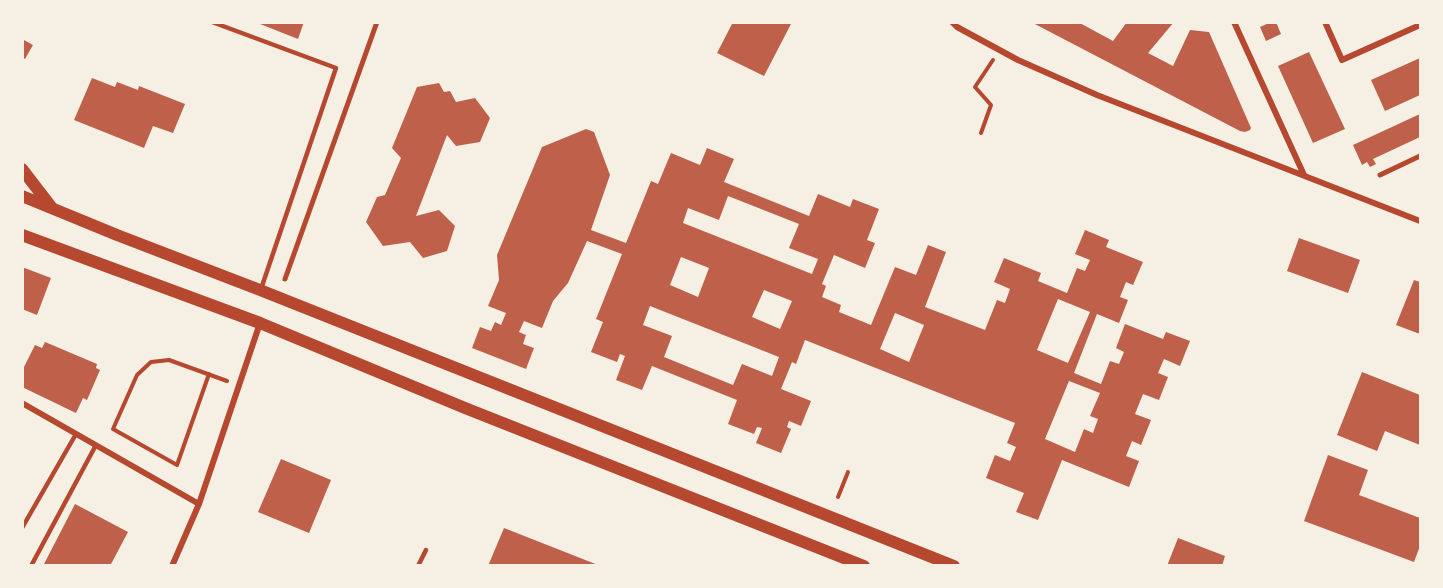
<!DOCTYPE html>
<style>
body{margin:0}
#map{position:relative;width:1443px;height:588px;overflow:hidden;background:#f6efe4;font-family:"DejaVu Sans",sans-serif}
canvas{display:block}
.frame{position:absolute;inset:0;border:24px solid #f6efe4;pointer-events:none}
</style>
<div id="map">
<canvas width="1443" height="588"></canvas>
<div class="frame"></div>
</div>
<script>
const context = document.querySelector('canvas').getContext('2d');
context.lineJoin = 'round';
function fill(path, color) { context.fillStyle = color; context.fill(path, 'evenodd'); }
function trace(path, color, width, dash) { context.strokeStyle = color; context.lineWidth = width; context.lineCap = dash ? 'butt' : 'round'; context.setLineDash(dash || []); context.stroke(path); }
fill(new Path2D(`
 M255 22H304L298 39Z
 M733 22H792L764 76 717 53Z
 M1031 22H1078L1113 41 1127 22H1174L1148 53 1173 66 1190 30 1209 32 1251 128 1250 130 1245 132 1240 131Z
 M1271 22H1276L1281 34 1266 41 1260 27Z
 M22 39 33 45 25 59 22 57Z
 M1309 52 1345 129 1313 143 1278 66Z
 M1420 58V95L1385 111 1371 80Z
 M92 78 115 87 117 82 138 90 139 86 185 104 173 133 153 126 144 148 74 120Z
 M439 83 444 92 450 91 456 102 475 98 490 118 480 142 456 146 447 135 416 216 439 210 455 226 447 251 423 258 410 242 383 246 366 222 377 197 385 195 401 158 392 148 417 87Z
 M1420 114V137L1373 159 1376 164 1370 167 1367 162 1362 165 1353 145Z
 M586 129 594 132 610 175 591 230 626 243 651 181 658 184 671 153 700 165 707 148 734 159 724 182 809 216 818 194 850 207 853 199 879 209 867 240 875 243 865 268 834 255 822 284 826 286 822 297 841 305 839 312 871 325 895 267 916 275 928 245 946 252 925 307 985 330 997 300 1005 303 1010 289 994 282 1004 258 1041 273 1038 281 1067 293 1077 268 1085 271 1090 260 1075 254 1085 230 1109 240 1106 247 1143 262 1133 285 1126 282 1120 297 1128 300 1119 323 1097 314 1074 373 1101 384 1110 361 1119 364 1124 352 1116 348 1125 324 1163 339 1166 332 1190 341 1180 366 1164 359 1158 373 1168 377 1159 400 1143 394 1135 414 1151 420 1141 445 1132 441 1126 456 1139 461 1129 487 1062 460 1038 520 1016 512 1024 493 986 478 995 455 1010 461 1016 447 1007 443 1015 423 805 340 796 364 792 362 781 389 811 401 801 426 789 421 787 427 791 429 781 453 756 443 762 428 757 427 754 434 728 424 737 400 652 366 642 390 616 380 625 356 620 354 617 362 591 352 603 322 596 319 622 254 587 241 568 283 553 301 542 328 524 321 519 332 526 335 523 344 534 348 526 369 472 348 480 327 491 331 495 322 501 325 506 313 488 306 499 280 497 255 542 147ZM728 196 799 224 789 248 818 259 812 274 683 223 688 208 719 220ZM681 257 709 268 698 297 670 285ZM764 290 792 301 780 329 752 317ZM1058 299 1090 312 1068 363 1037 350ZM650 306 779 357 772 376 742 364 733 385 664 357 672 336 643 325ZM895 313 924 325 909 362 880 349ZM1069 381 1100 393 1090 416 1098 419 1093 433 1084 429 1075 452 1045 439Z
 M1299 238 1360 260 1348 293 1287 271Z
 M22 267 51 278 37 315 22 309Z
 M1414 280 1420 282V334L1396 325Z
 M45 342 97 364 96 368 100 370 87 400 83 398 76 413 22 387V371L35 345 42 348Z
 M1362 372 1420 395V445L1385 431 1377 451 1337 435Z
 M1328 455 1368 470 1359 495 1420 518V546L1414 562 1304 521Z
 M281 459 331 480 309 533 258 512Z
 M75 504 128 532 110 566H43Z
 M504 528 598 565V566H488Z
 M1178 538 1225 556 1222 566H1167Z`), '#bf614a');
trace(new Path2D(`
 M981 133 991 105 975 87 993 60
 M209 374 177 465 113 429 137 375 151 362 169 360 227 381
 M838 497 848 472`), '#b5482f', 4);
trace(new Path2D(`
 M212 22 336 68 261 289
 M22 528 76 434
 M31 566 96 445
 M418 566 426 550`), '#b5482f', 4.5);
trace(new Path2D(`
 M1380 175 1420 156
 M285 279 377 22`), '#b5482f', 5);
trace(new Path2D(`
 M952 22 957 27 1018 60 1097 95 1420 221
 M1234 22 1304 175
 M1325 22 1342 60 1420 25
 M22 403 199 504
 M172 566 199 504 260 323`), '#b5482f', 6);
trace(new Path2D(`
 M22 169 52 208
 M22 196 117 235 260 290 954 566
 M22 235 260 323 465 408 864 566`), '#b5482f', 12);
</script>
